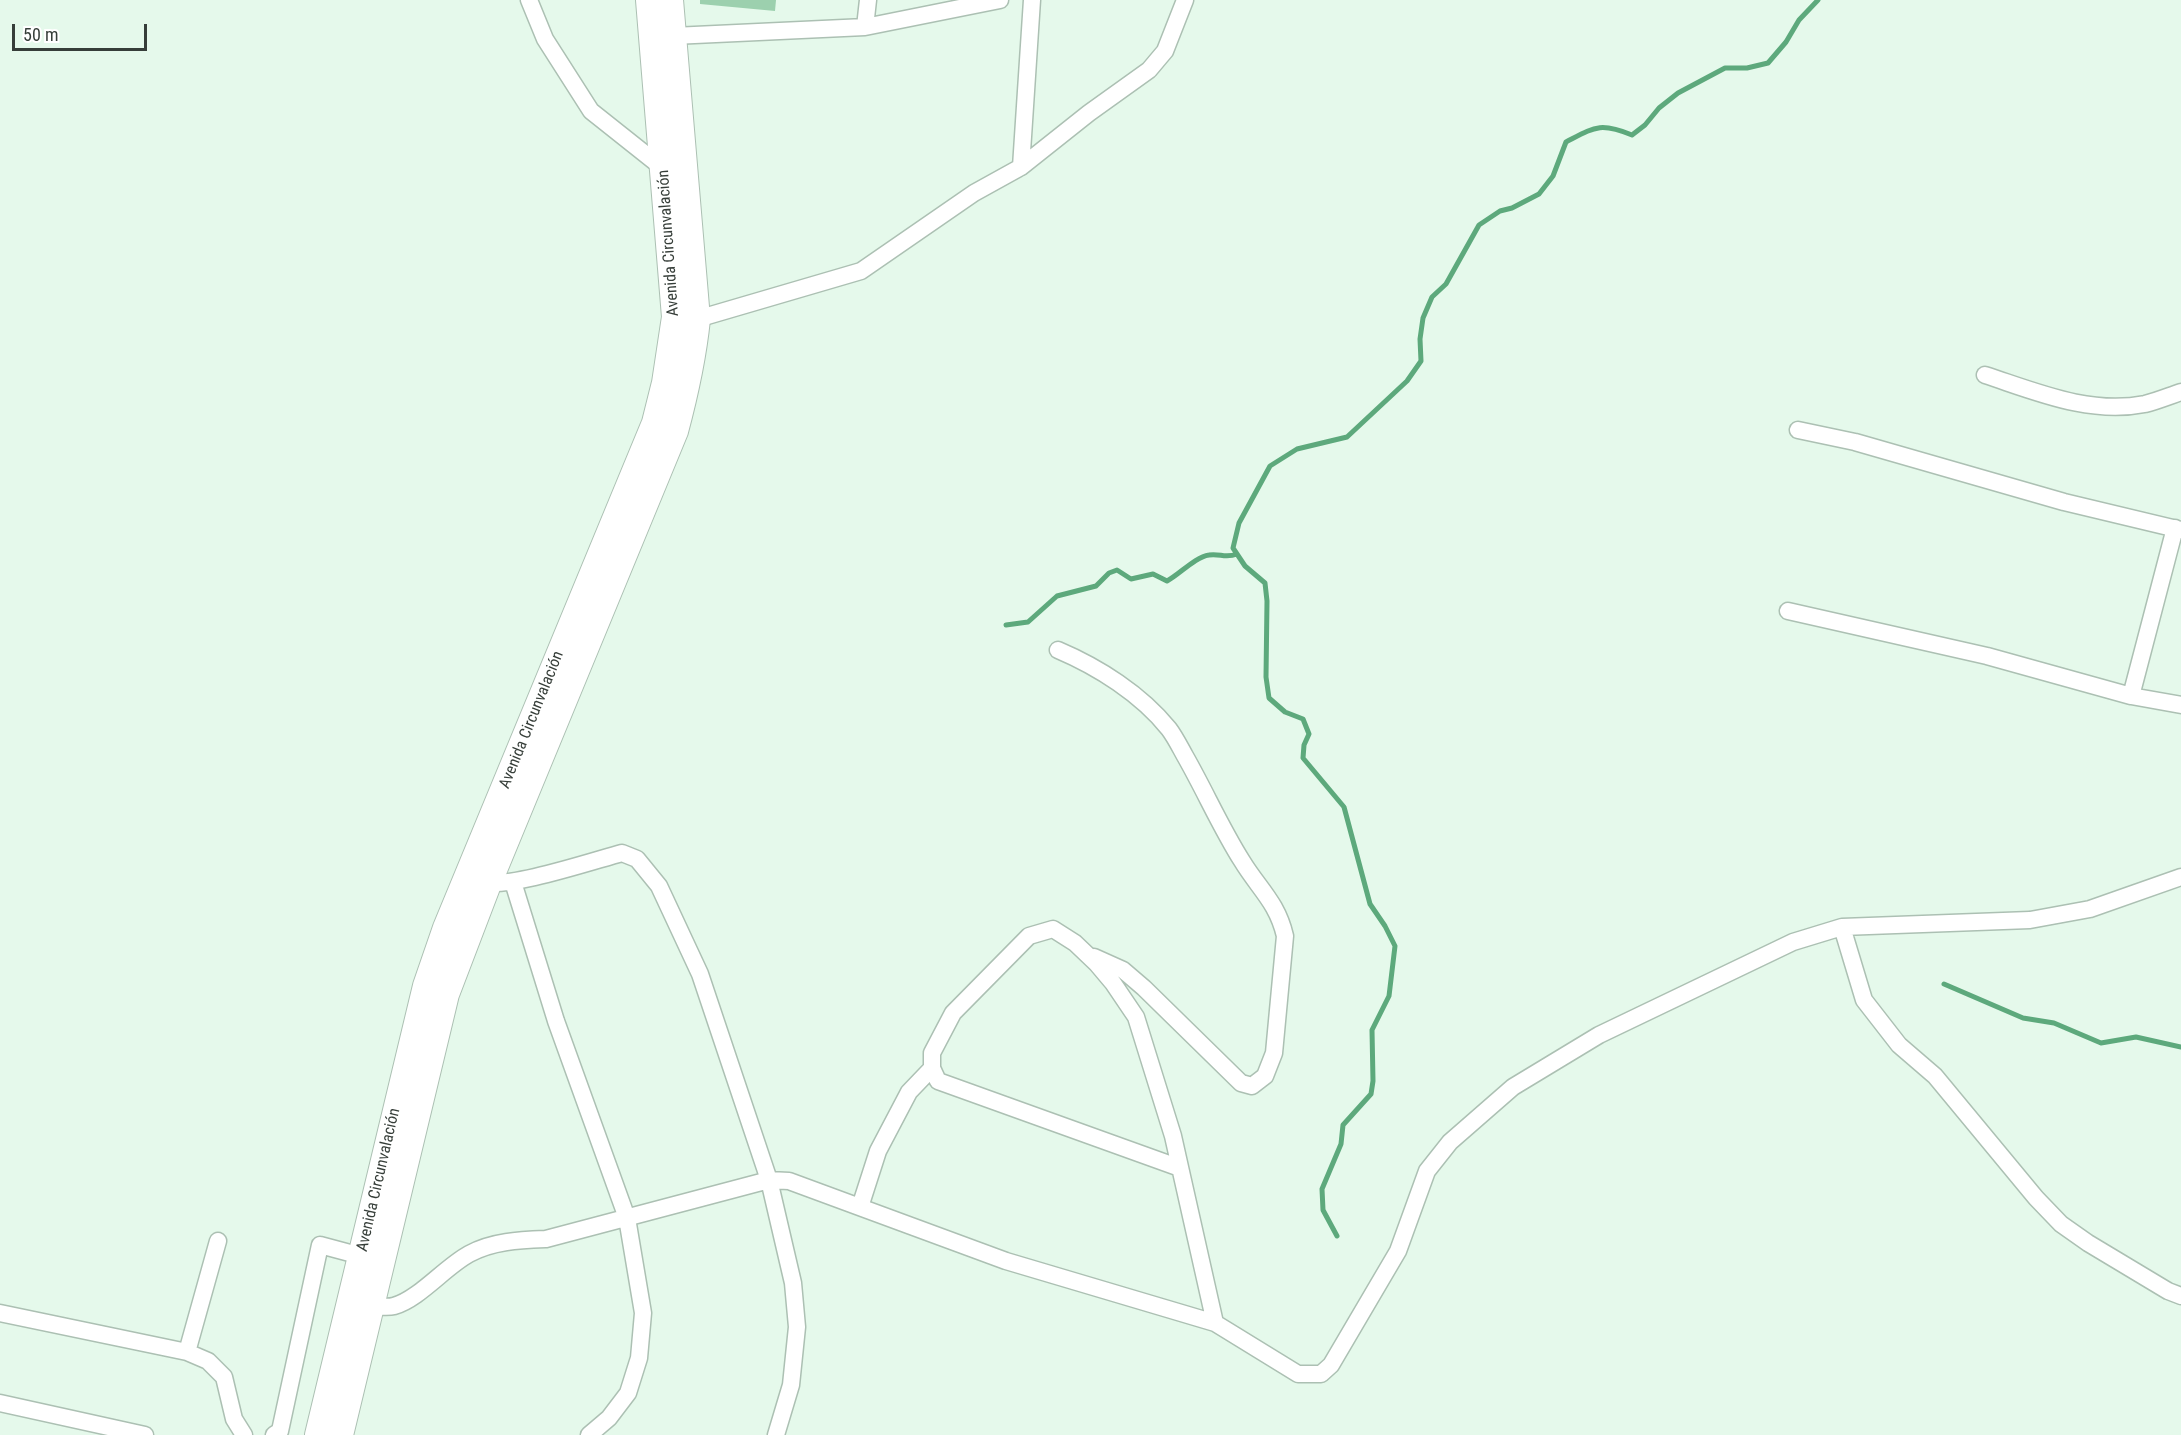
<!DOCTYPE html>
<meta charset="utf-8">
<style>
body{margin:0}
#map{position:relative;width:2181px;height:1435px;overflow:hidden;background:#e5f9eb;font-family:"Roboto Condensed",sans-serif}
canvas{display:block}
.scale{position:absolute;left:12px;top:24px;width:135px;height:27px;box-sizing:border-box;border:3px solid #363e39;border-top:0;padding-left:8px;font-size:18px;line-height:21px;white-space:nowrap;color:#363e39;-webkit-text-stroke:4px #fff;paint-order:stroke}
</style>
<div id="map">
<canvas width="2181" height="1435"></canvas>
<div class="scale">50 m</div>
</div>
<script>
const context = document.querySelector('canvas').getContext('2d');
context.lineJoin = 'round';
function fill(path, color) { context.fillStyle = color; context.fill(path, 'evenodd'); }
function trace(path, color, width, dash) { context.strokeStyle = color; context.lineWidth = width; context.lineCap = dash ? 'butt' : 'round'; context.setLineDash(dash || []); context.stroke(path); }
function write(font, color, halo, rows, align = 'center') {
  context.font = font + ' "Roboto Condensed",sans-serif'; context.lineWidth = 6; context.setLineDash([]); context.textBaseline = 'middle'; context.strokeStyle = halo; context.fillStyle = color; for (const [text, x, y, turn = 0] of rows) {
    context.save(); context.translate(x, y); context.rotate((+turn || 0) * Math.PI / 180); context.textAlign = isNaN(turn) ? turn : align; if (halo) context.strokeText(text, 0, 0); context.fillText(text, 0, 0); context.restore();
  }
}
fill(new Path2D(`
 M700 0H776L775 11 700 4Z`), '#9cd0ae');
trace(new Path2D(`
 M1006 625 1028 622 1057 596 1096 586 1109 573 1117 570 1131 579 1153 574 1167 581C1180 574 1195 557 1209 555 1220 553 1225 559 1237 554
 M1944 984 2023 1018 2054 1023 2101 1043 2136 1037 2181 1047
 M1337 1236 1323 1210 1322 1189 1341 1144 1343 1125 1371 1094 1373 1081 1372 1030 1389 996 1395 946 1385 926 1370 904 1344 807 1303 758 1304 745 1309 734 1303 719 1285 712 1269 698 1266 677 1267 601 1265 583 1245 566 1233 548 1239 523 1270 466 1297 449 1347 437 1407 381 1421 361 1420 339 1423 318 1432 297 1446 284 1479 225 1500 211 1512 208 1539 194 1553 176 1566 142C1595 127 1600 122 1632 135L1645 125 1659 108 1678 93 1725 68H1747L1768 63 1786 42 1799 20 1818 0`), '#5da97c', 5);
const street = new Path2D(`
 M529 0 545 39 591 111 664 169
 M865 27 868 0
 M673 36 865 27 1000 0
 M1021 167 1032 0
 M697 319 861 271 974 193 1021 167 1089 113 1149 70 1165 51 1185 0
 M1985 375C2037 392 2090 415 2145 404 2157 401 2169 396 2181 392
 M1798 430 1855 442 2064 502 2181 530
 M1788 611 1987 656 2131 696 2181 705
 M1058 650C1098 667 1141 694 1169 729 1175 737 1180 747 1185 756 1205 791 1221 828 1242 861 1259 889 1277 902 1285 936L1274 1053 1265 1076 1252 1086 1241 1083 1144 988 1123 970 1094 957
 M2131 696 2175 528
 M482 882C509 889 592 861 622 853L637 859 659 886 700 974 769 1180 793 1283 797 1327 791 1385 776 1435
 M513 882 556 1021 627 1218 643 1313 639 1358 628 1393 609 1418 589 1435
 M1842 927 1864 1000 1899 1045 1935 1076 2036 1198 2061 1224 2088 1243 2168 1291 2181 1296
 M1180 1168 938 1081 932 1068V1053L953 1013 1029 936 1053 929 1075 943 1097 964 1113 983 1136 1017 1173 1136 1215 1323
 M860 1207 878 1151 909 1092 932 1068
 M371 1306C378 1306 387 1308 394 1306 419 1299 445 1267 469 1254 492 1241 520 1240 546 1239L769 1180 789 1181 1006 1261 1215 1323 1298 1374H1321L1331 1365 1398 1251 1427 1171 1450 1142 1513 1087 1599 1035 1793 942 1842 927 2030 920 2090 909 2181 877
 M0 1313 187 1352 208 1361 224 1377 234 1419 244 1435
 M187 1352 218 1241
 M0 1403 145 1435
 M274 1435 280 1431 320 1245 361 1256`);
const primary = new Path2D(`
 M318 1435 426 986 446 928 655 423 665 383 675 317 649 0
 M340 1435 446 994 488 884 675 431C685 394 693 358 697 319L670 0`);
trace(street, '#acc0b3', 19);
trace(primary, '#acc0b3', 28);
trace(street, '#fff', 16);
trace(primary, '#fff', 26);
write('16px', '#363e39', '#fff', [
 ["Avenida Circunvalación",669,243,-94],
 ["Avenida Circunvalación",532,720,-68],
 ["Avenida Circunvalación",379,1180,-77]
]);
</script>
